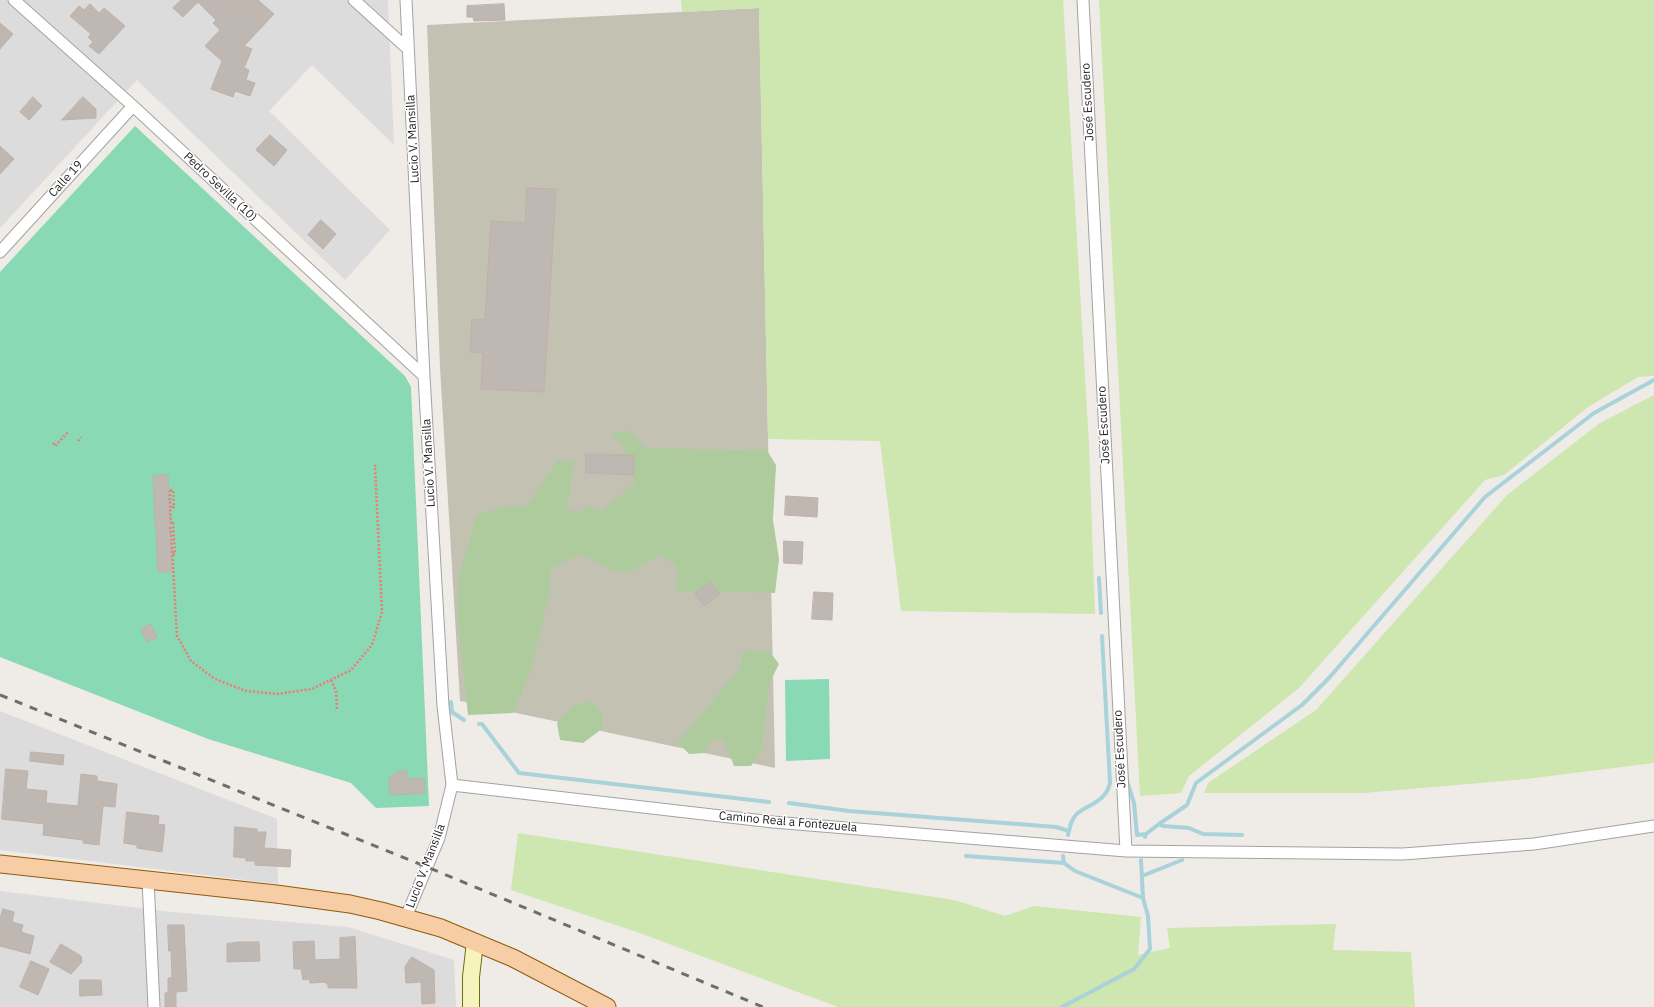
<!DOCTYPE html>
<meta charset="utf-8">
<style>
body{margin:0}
canvas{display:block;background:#efebe6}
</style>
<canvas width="1654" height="1007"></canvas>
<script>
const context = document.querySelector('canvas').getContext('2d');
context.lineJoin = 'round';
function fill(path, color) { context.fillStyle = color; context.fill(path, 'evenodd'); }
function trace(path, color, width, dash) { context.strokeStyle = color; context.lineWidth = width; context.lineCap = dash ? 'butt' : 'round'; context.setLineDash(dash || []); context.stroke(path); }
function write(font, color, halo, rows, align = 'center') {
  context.font = font + ' "IBM Plex Sans",sans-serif'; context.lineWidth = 3; context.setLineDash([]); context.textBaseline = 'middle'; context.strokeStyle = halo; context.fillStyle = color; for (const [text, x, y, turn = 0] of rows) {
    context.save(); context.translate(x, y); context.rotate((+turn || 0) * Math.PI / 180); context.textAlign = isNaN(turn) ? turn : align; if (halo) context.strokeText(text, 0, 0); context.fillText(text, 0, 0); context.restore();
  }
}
fill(new Path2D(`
 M0 0H388L394 145 312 65 269 111 390 230 345 280 137 80 0 228Z
 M0 711 277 819 278 884 0 850Z
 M0 891 172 912 348 927 454 960 456 1007H0Z`), '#dddcdc');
fill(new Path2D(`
 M759 8 775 768 460 701 440 367 427 25Z`), '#c3c2b2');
fill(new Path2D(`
 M681 0H1063L1089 445 1095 614 901 611 880 441 768 439 759 8 682 12Z
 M1099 0H1654V376L1638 377 1588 407 1504 475 1485 480 1299 688 1189 776 1181 793 1140 796Z
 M1654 395V763L1526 779 1364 793H1204L1208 783 1316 710 1507 495 1600 423Z
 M518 833 954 900 1005 916 1034 906 1141 917 1138 955 1170 948 1167 928 1336 924 1333 950 1411 952 1415 1007H838L637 932 511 890Z`), '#cee6af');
fill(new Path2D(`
 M630 431 645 448 737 450 766 449 776 465 773 520 779 559 775 593 676 591 677 566 661 555 635 569 618 573 581 554 551 568 549 595 530 673 513 713 468 715 458 619 459 574 477 515 503 507 527 505 558 460 574 461 567 507 576 514 588 506 601 511 635 483 624 448 612 433Z
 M743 651 770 652 779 664 770 682 761 750 751 766H734L723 738 710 741 705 753 689 754 678 742 740 668Z
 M591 701 602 713 603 728 583 743 560 740 557 723 572 706Z`), '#aecb9d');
fill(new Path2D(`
 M135 126 405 376 411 387 429 806 376 808 351 783 208 739 0 657V272Z
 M829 679 830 759 786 761 785 680Z`), '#89d9b4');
trace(new Path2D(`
 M1099 578 1101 613
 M451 702 452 712 464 720
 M479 724H482L519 773 769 802
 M1128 784 1134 803 1137 835 1146 834
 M789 803 849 811 1056 827 1069 831 1068 835
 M1159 824 1163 826 1189 828 1203 834 1242 835
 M1069 831C1074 804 1092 811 1105 794 1108 791 1109 786 1110 783L1102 636
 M1145 837 1146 834 1159 824 1187 805 1196 783 1302 705 1329 678 1485 497 1594 413 1654 380
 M966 856 1064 863 1075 871 1143 898
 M1063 856 1064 863
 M1142 876 1182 860
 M1062 1007 1134 969 1150 949 1148 916 1143 898 1141 860`), '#a9d2da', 4);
const building = new Path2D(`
 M181 0H258L274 14 244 46 252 49 244 68 249 70 246 80 255 83 250 96 235 91 233 97 211 89 222 61 205 46 220 30 213 23 216 20 198 2 183 17 173 8Z
 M90 4 99 13 104 8 125 26 99 54 89 46 93 42 88 37 91 34 70 16 79 6 84 10Z
 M504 4 505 20 474 21 473 17H467V6Z
 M0 23 13 34 0 49Z
 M33 97 42 106 29 120 20 112Z
 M83 97 96 109V118L62 120Z
 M270 135 287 150 274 166 256 150Z
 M0 146 14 159 0 174Z
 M527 188 556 189 544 392 481 389 483 353 470 352 472 319 485 320 491 221 525 223Z
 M321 220 336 234 323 249 308 235Z
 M586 454 634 455V475L586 473Z
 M168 475 172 572H158L153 476Z
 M786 496 818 498 817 517 785 515Z
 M784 541 803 542 802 564 784 563Z
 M711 583 720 594 704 606 695 594Z
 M814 592 833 593 832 620 812 619Z
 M151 624 157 637 147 642 141 629Z
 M31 752 64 755 63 765 30 761Z
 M6 769 28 771 26 789 47 791 46 803 78 806 81 774 97 776V781L117 784 115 807 103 806 99 845 83 843V840L43 835 44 824 2 819Z
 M398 771H407V779L424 778 425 793 390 795 389 779Z
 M127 812 159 816 158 824 165 825 162 852 137 848V845L124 843Z
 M235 827 257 829V832H266L264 848 291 850 290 867 255 865V861H246V858L234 857Z
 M3 909 14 912 12 922 23 925 21 932 34 936 30 954 0 946V919Z
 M168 925H184L187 991 176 992V1007H165V993L173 992H168V978H172L171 951H169Z
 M355 937 357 988H328V984H326V982L310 983 309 979 303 980 301 969H294L293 942 314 941 315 960 340 959V938Z
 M239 942H259L260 961 227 962V944Z
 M61 944 81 956 82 962 71 974 50 962Z
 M412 957 434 970 435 1003 422 1004 421 982 406 983 405 967Z
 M31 961 49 969 38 995 20 987Z
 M80 980H101L102 995 80 996Z`);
fill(building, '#bfb7b2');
trace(building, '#c0b1a9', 1);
const minor = new Path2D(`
 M14 0 133 106 424 376
 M354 0 408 49
 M406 0 424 376 443 706 452 785 439 838 406 917
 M1083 0 1126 851
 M0 252 133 106
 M452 785 773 822 1126 851 1403 854 1534 844 1654 826
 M148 880 154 1007`);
const secondary = new Path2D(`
 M471 1007V977L475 942`);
const primary = new Path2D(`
 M0 864 276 894 350 904 381 911 441 928 513 958 607 1007`);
trace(minor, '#a3a3a3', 13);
trace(secondary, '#6c6f0c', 18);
trace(primary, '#905a0a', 19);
trace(new Path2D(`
 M78 441 81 437
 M53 443 55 446 68 432
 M170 490H173L174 507H170
 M169 499H170V490
 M169 500 170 499 171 524 173 523 175 554H172
 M170 527 172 540 171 546
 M171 548H172L177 636 191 661 215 679 246 691 277 694 312 689 351 670 372 645 382 612 375 466H376
 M331 680 336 691 337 710`), '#f17975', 2.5, [2, 2]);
trace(minor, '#fff', 11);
trace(secondary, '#f5f4bd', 16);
trace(primary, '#f6cda4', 17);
trace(new Path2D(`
 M0 695 427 867 763 1007`), '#6d6d6d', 3, [8, 8]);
write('12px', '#1f1f1f', '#fff', [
 ["José Escudero",1088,102,-93],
 ["Lucio V. Mansilla",413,139,-93],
 ["Calle 19",66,179,-48],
 ["Pedro Sevilla (10)",220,187,43],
 ["José Escudero",1104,425,-93],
 ["Lucio V. Mansilla",429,463,-93],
 ["José Escudero",1120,749,-93],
 ["Camino Real a Fontezuela",788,822,5],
 ["Lucio V. Mansilla",426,866,-69]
]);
</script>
